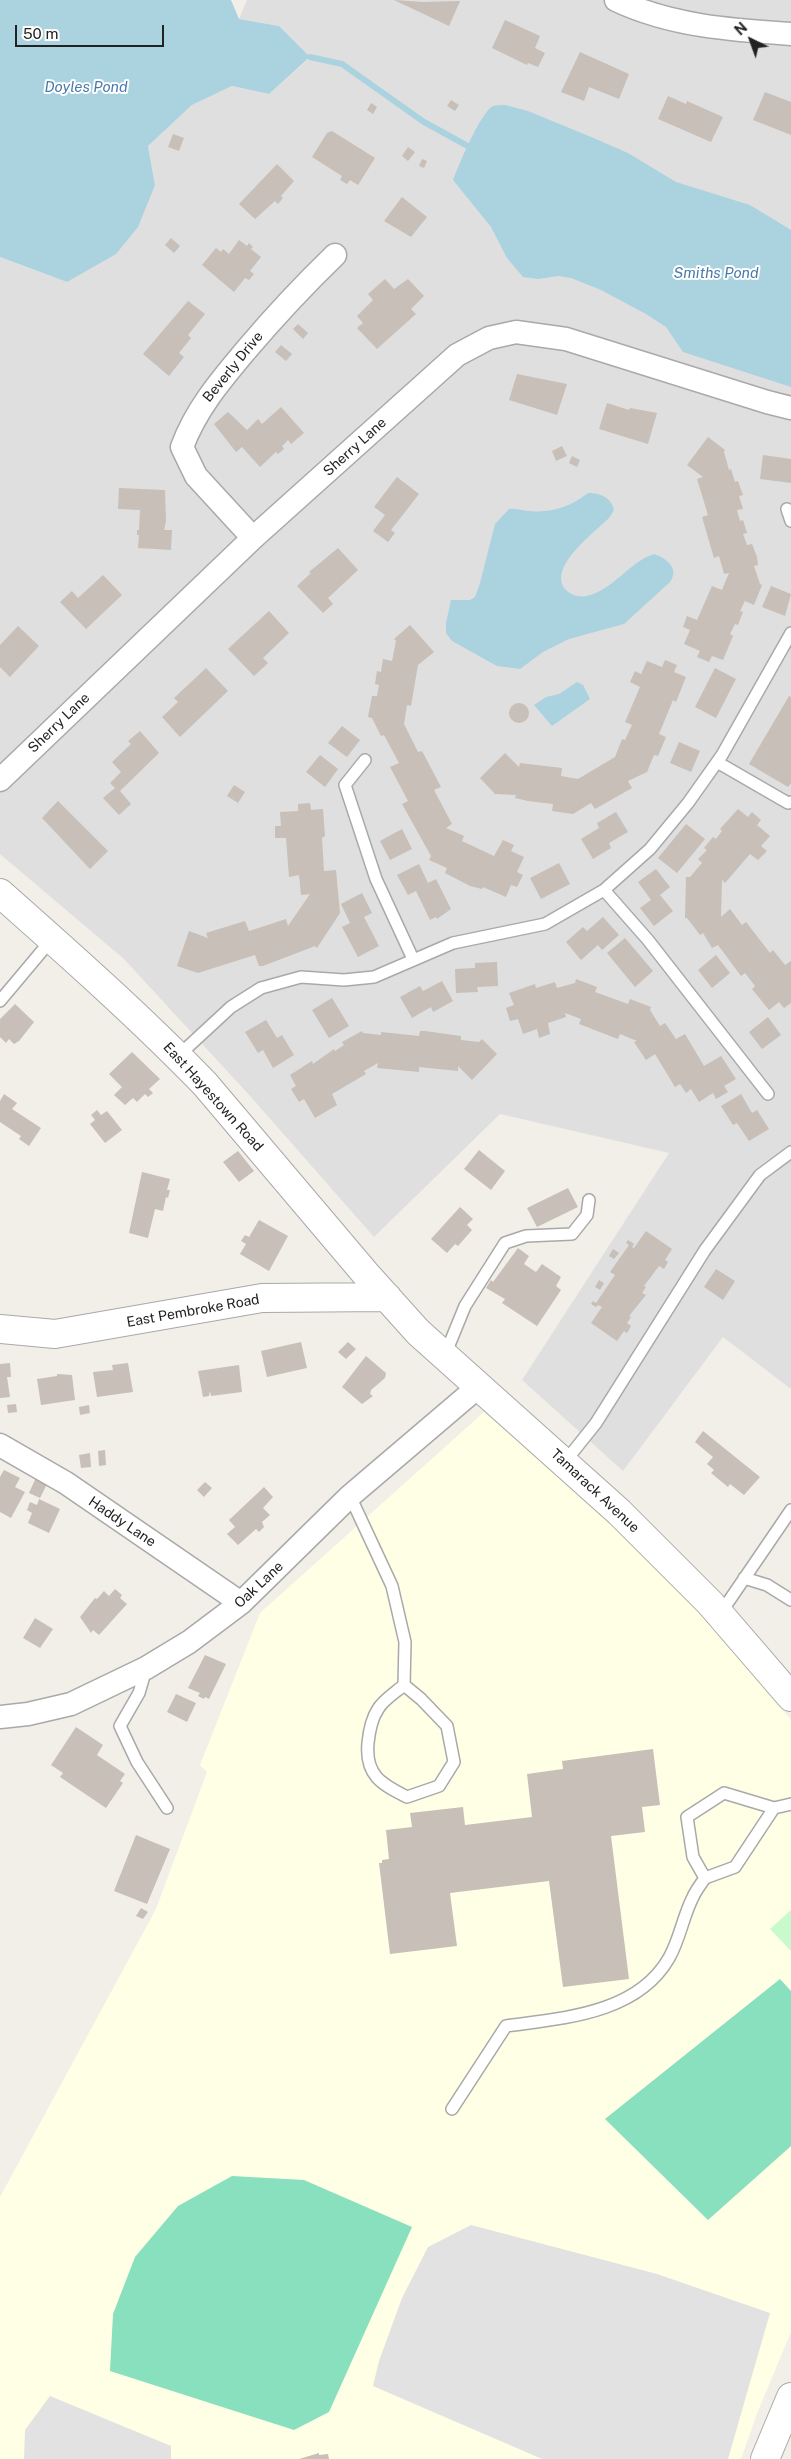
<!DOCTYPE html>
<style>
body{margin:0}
#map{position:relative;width:791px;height:2459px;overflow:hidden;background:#f2efe9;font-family:"Public Sans",sans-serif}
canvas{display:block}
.north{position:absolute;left:726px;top:15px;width:50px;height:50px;-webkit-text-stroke:4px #fff;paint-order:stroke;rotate:318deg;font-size:14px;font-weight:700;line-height:20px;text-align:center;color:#222}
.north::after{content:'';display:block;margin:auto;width:18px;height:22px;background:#222;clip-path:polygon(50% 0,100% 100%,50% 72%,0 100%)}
.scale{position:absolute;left:15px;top:25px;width:149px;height:22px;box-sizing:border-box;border:2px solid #222;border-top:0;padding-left:6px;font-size:15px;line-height:18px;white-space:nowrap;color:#222;-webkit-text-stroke:4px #fff;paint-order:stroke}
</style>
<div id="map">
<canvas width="791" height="2459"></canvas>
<div class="north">N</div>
<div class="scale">50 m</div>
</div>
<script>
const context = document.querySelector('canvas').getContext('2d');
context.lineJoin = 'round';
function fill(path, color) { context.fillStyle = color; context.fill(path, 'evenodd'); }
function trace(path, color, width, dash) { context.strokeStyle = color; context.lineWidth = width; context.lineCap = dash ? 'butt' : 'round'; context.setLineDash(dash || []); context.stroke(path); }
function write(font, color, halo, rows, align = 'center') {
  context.font = font + ' "Public Sans",sans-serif'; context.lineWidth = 4; context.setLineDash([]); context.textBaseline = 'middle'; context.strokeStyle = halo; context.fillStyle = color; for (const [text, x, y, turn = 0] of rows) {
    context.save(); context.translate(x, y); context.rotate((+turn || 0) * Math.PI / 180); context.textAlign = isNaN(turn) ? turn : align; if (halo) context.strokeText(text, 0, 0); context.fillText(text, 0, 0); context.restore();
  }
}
fill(new Path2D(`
 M247 0H791V1389L723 1337 623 1471 522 1380 669 1153 500 1114 374 1237 251 1097 124 959 0 854V257L67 282 155 185 148 146 192 105 232 86 269 94 310 58 279 26 239 19Z`), '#e0dfdf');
fill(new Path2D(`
 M484 1412 640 1547 725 1639 791 1720V2332L758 2411 741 2459H0V2197L156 1909 207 1772 200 1765 260 1613Z`), '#ffffe5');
fill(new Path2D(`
 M791 1910V1951L770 1929Z`), '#c8facc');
fill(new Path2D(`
 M780 1979 791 1991V2146L708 2220 605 2119Z
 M232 2176 304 2180 412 2227 329 2412 294 2430 110 2371 113 2314 135 2257 178 2206Z`), '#88e0be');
fill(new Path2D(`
 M471 2225 657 2274 770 2313 728 2459H542L373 2386 379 2361 402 2298 428 2247Z
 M50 2396 171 2446V2459H24L25 2430Z`), '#e2e2e2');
fill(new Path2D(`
 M0 0H231L239 19 279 26 310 57 269 94 232 86 192 105 148 146 155 185 138 227 116 254 67 282 0 257Z
 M505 105 528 111 596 139 628 153 676 182 750 205 791 230V387L683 352 666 327 646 314 601 290 571 278 558 276 538 279 523 277 507 258 491 227 453 180C459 165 480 113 493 106 496 105 501 105 505 105Z
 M588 493C600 493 611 497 614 510L609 518C595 532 546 568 566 590 572 596 582 598 590 595 615 588 629 562 654 554 666 558 680 568 670 582L624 624 569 639 543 652 520 669 497 666 452 641 446 633V623L451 600H470L475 597 480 583 495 524 509 509C516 508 522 511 529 511 552 513 570 507 588 493Z
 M577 682 583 685 590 699 552 726 534 705 546 697 559 694Z`), '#aad3df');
trace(new Path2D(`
 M310 57 342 64 424 122 475 150`), '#aad3df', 6);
fill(new Path2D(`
 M394 0 424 2 460 1 449 26Z
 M505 20 540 36 535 48 545 53 538 67 528 63 527 65 492 48Z
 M580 52 629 74 619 99 589 87 584 101 561 92Z
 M765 92 791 102V135L753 120Z
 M668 96 686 104 687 101 723 117 711 142 658 119Z
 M451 100 459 105 455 111 447 106Z
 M371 103 377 107 373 114 367 110Z
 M332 131 375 158 358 185 350 180 347 184 340 180 342 176 312 157 327 133Z
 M173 134 184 138 179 151 168 147Z
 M408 147 415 152 408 161 402 156Z
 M422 159 427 161 424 168 419 166Z
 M277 164 294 181 281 196 283 198 278 204 275 201 255 219 239 204Z
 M402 197 427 217 411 237 384 221Z
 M171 238 180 246 174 253 165 245Z
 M239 240 247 246 249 243 253 247 251 249 261 257 250 271 254 274 249 280 245 278 234 292 202 265 216 248 221 252 223 249 229 254Z
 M385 279 394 289 408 279 424 296 411 309 416 314 377 349 357 328 363 323 357 316 373 300 368 294Z
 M188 301 205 314 188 335 191 338 179 353 184 357 169 376 143 354Z
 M298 324 308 333 303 339 293 329Z
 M281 345 292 354 286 361 275 352Z
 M517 374 567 384 557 415 509 400Z
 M607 403 629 410 630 408 657 413 648 444 599 429Z
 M281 407 304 433 291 444 288 440 282 446 284 449 278 454 276 452 260 467 242 447 236 452 214 424 228 412 247 430 258 419 262 424Z
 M708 437 725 450 724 452 729 470 731 469 735 482 738 481 743 495 739 496 743 509 737 510 740 521 743 520 747 533 743 534 747 545 752 544 757 557 758 565 754 566 760 584 762 585 754 605 745 601 740 611 743 612 738 625 735 624 730 634 733 636 723 660 712 656 709 662 697 657 700 651 684 644 690 630 683 627 687 616 697 620 712 586 722 590 729 573 724 574 719 556 714 558 702 517 708 515 697 479 703 477 687 465Z
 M562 446 567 456 556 461 552 451Z
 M763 455 791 459V483L760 479Z
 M572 456 580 460 577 467 569 463Z
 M397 477 419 494 391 530 395 533 388 542 373 531 385 515 374 507Z
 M119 488 165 490 166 521 164 530H172L171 550 138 548 139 535H137V530H139L140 510 118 509Z
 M338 548 358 570 328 598 333 604 323 613 297 586 311 573 309 572Z
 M103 575 122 595 86 629 60 602 72 591 78 598Z
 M771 586 791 594 785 616 762 607Z
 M269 611 289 633 263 658 268 663 254 676 228 649Z
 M410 625 434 652 418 665 411 706 407 705 404 724 418 752 422 751 441 787 434 790 452 824 446 828 464 836 462 841 494 856 503 840 514 845 511 851 524 857 517 872 523 875 517 887 511 885 506 897 483 887 482 889 470 886 445 873 447 868 429 860 431 856 402 804 408 801 390 767 399 763 384 735 381 736 372 718 368 717 372 696H377L379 685 375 684 377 671 381 672 383 659 392 661 396 641 394 639Z
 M18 626 39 646 10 677 0 667V645Z
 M665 660 677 665 674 672 686 677 676 702 673 700 659 734 666 737 658 756 654 755 647 772 628 781 632 788 595 809 591 803 573 814 552 811 553 804 528 801 515 798 516 795 495 794 480 778 505 753 519 767 520 763 562 768 561 776 578 779 615 757 622 739 625 740 632 725 625 722 640 687 630 682 635 671 641 674 647 661 662 667Z
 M206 668 228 691 180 737 162 717 178 702 174 698Z
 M715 668 736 679 716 718 695 707Z
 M789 696 791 697V783L788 787 749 764Z
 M509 713a10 10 0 1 1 20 0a10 10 0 1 1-20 0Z
 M342 726 360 740 347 757 328 743Z
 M140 731 159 753 120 791 131 804 119 815 103 798 115 788 110 783 121 772 112 762 131 744 128 741Z
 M679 742 700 751 691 772 670 763Z
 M320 755 338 769 325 787 306 772Z
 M234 785 245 792 238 803 227 796Z
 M58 801 108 851 90 869 42 818Z
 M310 803 311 810 323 809 325 836 322 838 324 871 336 870 340 913 317 948 315 946 263 966H259L255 955 198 973 177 966 189 931 208 938 206 933 245 921 249 931 286 919 288 926 310 894 301 895 299 875 289 877 286 838H275V826H281L280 812 298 811V804Z
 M738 809 748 817 752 812 761 820 757 825 770 836 761 846 767 851 758 860 750 854 725 883 722 880 721 917 730 909 742 925 746 922 770 953 773 950 785 965 791 961V1003L784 1008 779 1002 769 1010 752 989 755 986 745 973 741 976 718 945 712 948 703 933 700 935 687 918H685L686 877H690L702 863 698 859 707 850 704 848 713 837 716 839 722 831 720 829Z
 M616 812 628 832 609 843 611 848 593 859 581 839 599 828 597 823Z
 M686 824 705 839 677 873 658 858Z
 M402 829 412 849 390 860 380 841Z
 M559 863 570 884 541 899 530 878Z
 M419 864 428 883 436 879 451 909 437 919 436 917 430 920 416 891 408 895 397 875Z
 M656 869 670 887 660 895 673 911 654 926 640 908 651 900 638 882Z
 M362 893 372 913 364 917 379 946 358 957 342 927 350 923 341 904Z
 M603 917 619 935 602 950 598 945 581 960 566 942 583 927 587 931Z
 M625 938 653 971 635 987 607 953Z
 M716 955 730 973 712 988 698 970Z
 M497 962 498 986 477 987 478 992 456 993 455 969 475 968V963Z
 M576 979 597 987 595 992 628 1004 630 999 651 1007 650 1010 660 1026 665 1023 676 1039 685 1034 704 1066 721 1056 736 1079 724 1086 728 1092 716 1099 713 1093 699 1102 691 1089 686 1093 680 1084 675 1087 655 1054 646 1060 634 1042 637 1041 620 1034 618 1039 579 1024 581 1019 565 1013 566 1017 548 1023 550 1034 539 1038 537 1029 523 1034 518 1019 510 1021 506 1008 514 1005 509 993 535 984 536 988 555 982 557 988 575 983Z
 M442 981 453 1001 433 1012 431 1007 412 1018 400 997 420 986 423 991Z
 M332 998 349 1026 329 1038 312 1010Z
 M15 1004 34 1022 19 1041 14 1044 9 1039 6 1043 0 1037V1019Z
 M768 1017 781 1035 762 1049 749 1032Z
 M266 1020 277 1038 282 1035 294 1055 273 1068 263 1050 258 1053 245 1032Z
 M362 1031 363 1033 381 1035V1032L419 1036 420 1031H425L461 1036V1040L479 1042 482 1039 497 1054 472 1080 458 1066V1071L419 1067V1072L377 1068 378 1063 364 1071 366 1074 332 1094 337 1105 315 1118 304 1099 299 1102 291 1089 296 1086 290 1075 312 1061 313 1064 334 1049 335 1051 344 1045 342 1042Z
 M132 1052 160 1079 149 1089 153 1093 148 1097 145 1094 137 1102 133 1098 125 1105 114 1095 122 1087 109 1074Z
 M4 1094 17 1103 12 1109 41 1128 29 1146 19 1139 21 1136 0 1122V1101Z
 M741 1094 752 1113 757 1110 769 1129 749 1141 737 1123 733 1125 721 1106Z
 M97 1110 101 1115 107 1111 122 1130 105 1143 90 1124 95 1120 91 1115Z
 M479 1150 505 1171 491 1190 464 1169Z
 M238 1151 254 1171 239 1182 223 1162Z
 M142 1172 170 1179 167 1190H170L168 1198 166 1197 163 1211 155 1209 148 1238 129 1233Z
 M568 1188 578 1207 537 1227 527 1208Z
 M460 1207 473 1219 467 1225 472 1230 458 1246 455 1244 447 1253 431 1239Z
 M259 1220 288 1236 269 1271 240 1254 246 1244 241 1241 245 1235 249 1237Z
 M646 1231 672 1249 665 1260 668 1262 664 1269 659 1266 644 1286 646 1287 642 1293 646 1295 629 1316 631 1317 627 1323 631 1326 627 1333 624 1331 617 1341 591 1323 602 1307 598 1305 596 1307 591 1304 593 1301 596 1303 615 1275 610 1272 629 1245 626 1243 628 1240 634 1244 632 1247 634 1248Z
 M518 1248 529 1256 524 1264 536 1272 542 1264 561 1277 556 1286 561 1290 537 1326 502 1303 505 1299 486 1288 491 1280 493 1282Z
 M613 1249 619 1253 614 1259 609 1256Z
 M716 1269 735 1281 723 1300 704 1287Z
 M599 1280 604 1283 600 1290 595 1287Z
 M301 1342 307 1368 267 1377 261 1351Z
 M348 1342 356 1349 346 1359 338 1352Z
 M366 1356 386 1373 385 1378 371 1390 370 1394 373 1396 362 1404 342 1387Z
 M10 1363 11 1377H7L10 1397 0 1398V1364Z
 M128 1363 133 1392 97 1397 93 1372 113 1370 112 1365Z
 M239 1365 242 1392 211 1396 210 1391 209 1396 203 1397 198 1371Z
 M57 1374 72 1375 75 1400 41 1405 37 1379 57 1376Z
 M16 1404 17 1412 8 1413 7 1405Z
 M89 1405 90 1413 80 1415 79 1407Z
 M703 1431 760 1477 744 1495 730 1484 728 1487 711 1473 714 1470 707 1464 713 1457 695 1442Z
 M105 1450 106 1465 99 1466 98 1451Z
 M90 1453 91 1467 81 1468 79 1455Z
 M4 1470 20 1478 15 1487 25 1492 11 1518 0 1512V1477Z
 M37 1475 49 1480 40 1498 29 1493Z
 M205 1482 212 1488 204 1497 197 1490Z
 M264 1487 273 1497 263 1508 270 1515 262 1522 264 1527 259 1532 256 1529 238 1545 227 1534 235 1527 229 1520Z
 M39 1499 60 1509 49 1533 28 1523 32 1513 27 1510 30 1502 37 1505Z
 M115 1589 122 1595 120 1598 127 1604 99 1635 93 1630 91 1633 80 1617 95 1598 97 1599 104 1591 109 1596Z
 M35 1618 53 1629 40 1648 23 1638Z
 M205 1655 226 1664 209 1699 205 1697 204 1699 198 1696 200 1693 188 1688Z
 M176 1694 196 1703 187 1722 167 1712Z
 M76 1727 103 1745 97 1755 125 1774 120 1781 123 1783 106 1808 60 1777 63 1773 51 1765Z
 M653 1749 660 1805 642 1807 645 1832 611 1836 629 1979 563 1987 549 1881 450 1893 457 1946 390 1954 379 1863H382V1860L389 1859 386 1830 412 1827 410 1813 463 1807 465 1825 532 1817 527 1774 563 1769 562 1761Z
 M136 1835 170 1849 147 1904 114 1891Z
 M141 1908 148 1912 143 1919 136 1916Z
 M319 2453V2455L328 2454 329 2459H299Z`), '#c7bfb8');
const service = new Path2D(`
 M787 509 791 521
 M365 760 345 785 376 879 413 959
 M717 762 788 803 791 802
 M604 890 648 940 768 1094
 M0 1001 52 939
 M178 1056 231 1007 261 988 301 977 344 980 374 977 453 943 545 924 604 890 650 849 688 803 722 755 791 633
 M445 1355 465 1306 505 1243 526 1236 572 1234 587 1215 589 1200
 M564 1463 596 1423 705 1250 760 1175 791 1152
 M350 1496 392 1586 405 1642 404 1685C396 1692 383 1700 378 1709 372 1718 369 1733 368 1743 365 1775 381 1784 407 1797L439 1786 454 1762 447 1726 421 1699 404 1685
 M744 1578 767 1585 791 1600
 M720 1614 791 1510
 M146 1669 139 1693 120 1726 137 1762 167 1808
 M774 1808 735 1867 705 1878 693 1857 687 1817 724 1793 774 1808 791 1804
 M452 2109 506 2026C563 2018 637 2014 669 1958 680 1939 683 1916 693 1897 696 1890 701 1884 705 1878`);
const minor = new Path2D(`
 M616 0C671 26 731 30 791 34
 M253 538 196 476 182 447C196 409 221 380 247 349 275 316 304 285 335 255
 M0 780 253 538 457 355 489 338 516 332 566 339 767 402 791 408
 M0 1445 66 1483 241 1603
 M0 1717 28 1714 71 1704 146 1668 189 1642 241 1603 350 1496 478 1387`);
const tertiary = new Path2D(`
 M0 893C70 955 140 1017 205 1084L365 1273 418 1332 619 1512 710 1603 791 1697
 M0 1329 55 1334 262 1298 387 1297
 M765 2459 791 2397`);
trace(service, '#a9a9a9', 14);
trace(minor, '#a9a9a9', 25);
trace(tertiary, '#a9a9a9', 30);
trace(service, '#fff', 11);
trace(minor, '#fff', 22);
trace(tertiary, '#fff', 28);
write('14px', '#222', '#fff', [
 ["Beverly Drive",233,367,-51],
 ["Sherry Lane",355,447,-42],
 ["Sherry Lane",59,723,-44],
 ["East Hayestown Road",213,1097,48],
 ["East Pembroke Road",193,1311,-10],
 ["Tamarack Avenue",595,1491,43],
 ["Haddy Lane",122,1522,34],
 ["Oak Lane",259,1585,-43]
]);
write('italic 15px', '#4a7aab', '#fff', [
 ["Doyles Pond",86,87],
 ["Smiths Pond",716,273]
]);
</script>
